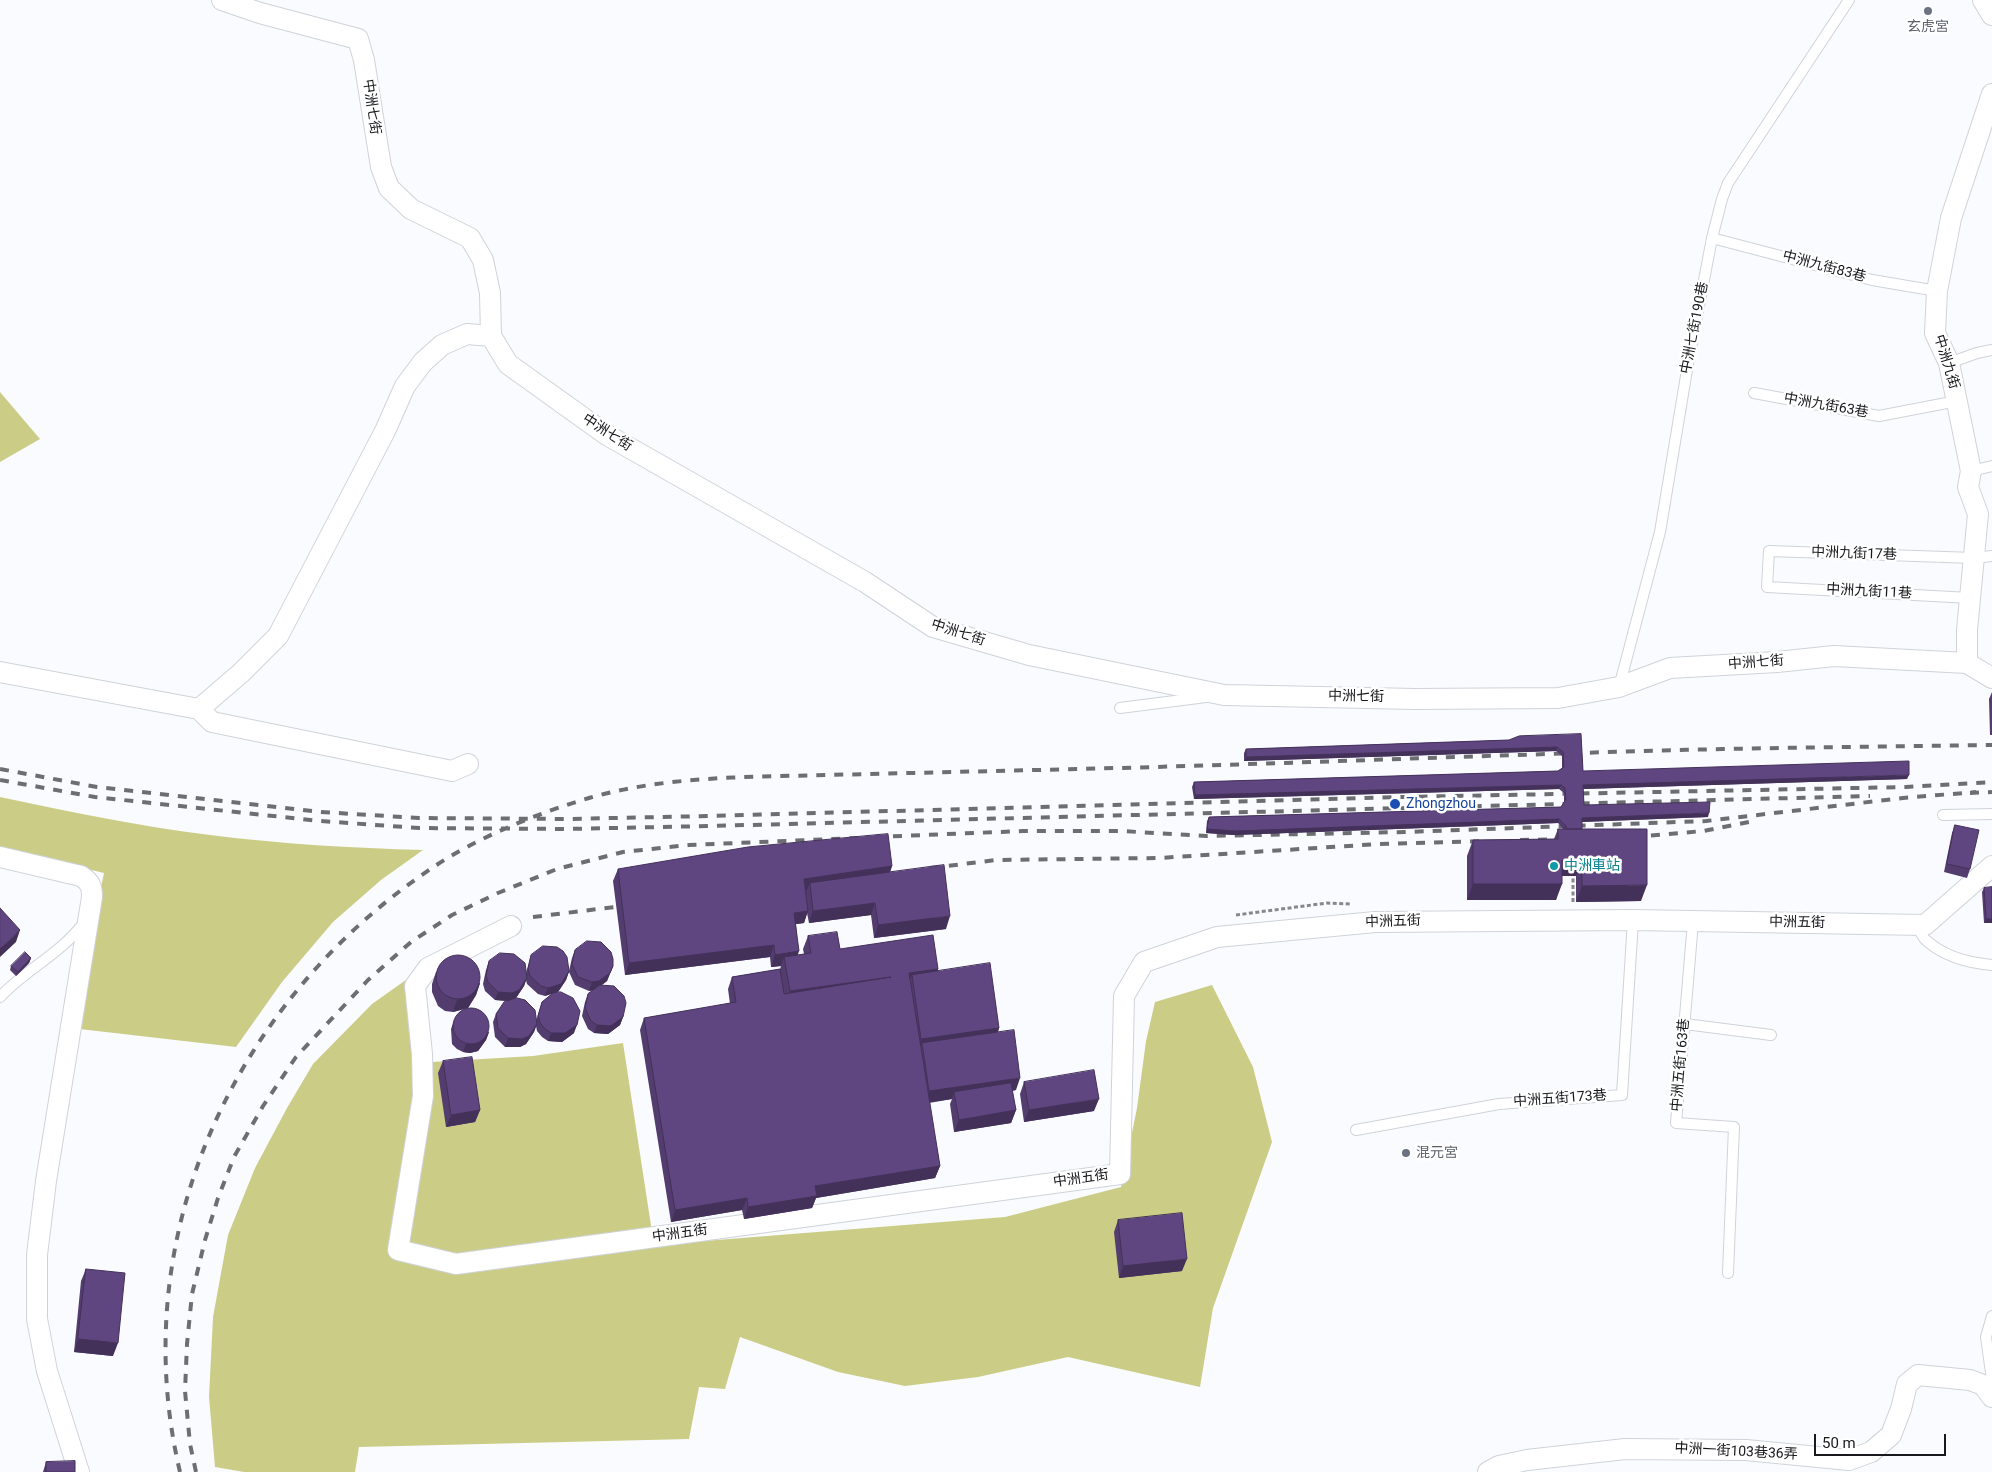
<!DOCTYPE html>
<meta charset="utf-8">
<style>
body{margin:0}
#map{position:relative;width:1992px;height:1472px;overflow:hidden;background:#f9fbff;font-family:Roboto,sans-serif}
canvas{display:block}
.scale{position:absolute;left:1814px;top:1434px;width:132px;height:22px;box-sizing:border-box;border:2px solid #18191c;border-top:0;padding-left:6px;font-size:15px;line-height:18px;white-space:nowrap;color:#18191c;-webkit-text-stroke:4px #fff;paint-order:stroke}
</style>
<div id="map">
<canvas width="1992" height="1472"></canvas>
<div class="scale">50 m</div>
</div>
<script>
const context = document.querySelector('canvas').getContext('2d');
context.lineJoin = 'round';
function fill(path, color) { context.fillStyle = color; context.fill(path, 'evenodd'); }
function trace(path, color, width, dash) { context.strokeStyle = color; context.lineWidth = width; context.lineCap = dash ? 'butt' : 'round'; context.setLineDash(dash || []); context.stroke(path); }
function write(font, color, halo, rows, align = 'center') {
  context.font = font + ' Roboto,"Noto Sans TC",sans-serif'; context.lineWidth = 5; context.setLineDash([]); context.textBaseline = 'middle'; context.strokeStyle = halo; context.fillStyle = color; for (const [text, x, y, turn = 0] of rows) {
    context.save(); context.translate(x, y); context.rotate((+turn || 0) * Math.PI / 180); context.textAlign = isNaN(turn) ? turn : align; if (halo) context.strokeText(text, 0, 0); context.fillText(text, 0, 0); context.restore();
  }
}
fill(new Path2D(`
 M0 392 40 439 0 462Z
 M0 797C70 812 139 826 210 835 281 844 352 848 423 850L381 880 333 922 282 982 236 1047 71 1028 104 873 0 848Z
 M420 970 432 1062 533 1056 623 1043 654 1245 1005 1217 1121 1187 1137 1108 1146 1041 1155 1002 1212 985 1253 1067 1272 1142 1213 1308 1200 1387 1068 1357 978 1377 905 1386 838 1372 740 1337 725 1389 699 1387 689 1439 359 1447 355 1472H244L215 1467 209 1397 213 1317 228 1235 255 1168 287 1108 313 1064 372 1004Z`), '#cbcd87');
const service = new Path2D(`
 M1712 238 1872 280 1937 291
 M1949 363 1977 353 1992 350
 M1754 393 1879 416 1957 401
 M1971 471 1992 466
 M1970 598 1767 587 1769 551 1974 558 1992 556
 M1619 687 1660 532 1688 364 1712 238 1722 199 1728 183 1736 171 1849 0
 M1120 708 1206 697
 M1943 815 1992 814
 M1693 922 1676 1123 1734 1127 1728 1273
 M1917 925C1920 930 1922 938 1927 941 1945 957 1969 963 1992 965
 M0 997C25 970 60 954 83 924
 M1685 1024 1771 1035
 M1356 1130 1499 1104 1622 1095 1633 920
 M1992 1316 1986 1337 1992 1380`);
const minor = new Path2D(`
 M222 0 260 13 358 39 364 60 381 167 389 188 411 209 470 238 483 260 490 293 491 336 508 364 607 435 865 582 933 627 1029 655 1224 695 1415 699 1558 698 1619 687 1670 668 1777 662 1834 656 1967 663 1992 678
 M1983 0 1992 15
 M1967 663V630L1978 514 1968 487 1971 471 1949 363 1935 333 1937 291 1951 218 1992 94
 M0 672 199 709 241 673 278 636 385 431 405 386 423 362 442 345 467 334 491 336
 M199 709 212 722 452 771 468 764
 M0 857 81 876C90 882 92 886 92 897L46 1181 37 1255V1319L47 1371 79 1472
 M511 926 428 968 415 986 422 1054 423 1096 398 1250 456 1264 1120 1174 1124 996 1144 962 1217 937 1375 922 1633 920 1925 925 1992 866
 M1488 1472 1499 1466 1527 1460 1625 1449 1746 1450 1849 1460 1871 1452 1891 1435 1901 1409 1907 1384 1918 1375 1970 1380 1983 1385 1992 1397`);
trace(service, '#cfd3d9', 12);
trace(minor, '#cfd3d9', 22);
trace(new Path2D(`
 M1573 872V903
 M1236 915 1327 903 1352 904`), '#87888c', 3, [4, 2.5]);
trace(service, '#fff', 10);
trace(minor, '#fff', 20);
trace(new Path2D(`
 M0 769 97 787 321 812 419 818 567 819 709 816 1405 797 1906 787 1992 782
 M0 780 95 797 320 821 419 828 565 829 710 826 1870 796
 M1970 793 1992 792
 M875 837 1023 831H1121L1206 836 1406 832 1706 821 1903 798 1976 792
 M1633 837 1703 831 1749 822
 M1520 840 1568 839
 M931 868 996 860 1159 858 1379 844 1485 841
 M533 917 631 905
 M180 1472C124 1236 235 1000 432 868 476 838 538 813 589 798 665 776 748 777 827 775 911 773 994 771 1078 769 1246 765 1413 758 1581 753 1718 748 1855 747 1992 745
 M196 1472 190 1444 185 1391 187 1344 192 1294 205 1240 218 1198 234 1157 263 1106 296 1057 368 980 411 942 452 915 498 893 557 869 623 852 689 845 858 838`), '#6d6e72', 4, [9, 9]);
fill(new Path2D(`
 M1992 692V735H1990L1989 699Z
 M1581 734 1583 771 1907 779 1583 789 1584 805 1708 817 1582 822V829L1641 901 1576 902V876H1562L1556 900H1467V856L1473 840 1554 839 1558 829H1563L1558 823 1234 835 1206 833 1207 821 1209 817 1561 807 1564 802V793L1559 789 1194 799 1192 787 1194 782 1558 771 1562 768V756L1556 751 1244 761V753L1246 749 1509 740Z
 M1955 825 1970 869 1967 878 1944 872 1952 833Z
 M892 866 890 872 946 929 874 938 871 915 809 923 807 913 804 923 796 924 798 955 804 954 803 949 808 936 840 949 938 969V971L999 1028 998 1032 1016 1090 1012 1091 1016 1110 1011 1123 954 1132 950 1104 952 1099 929 1103 940 1166 935 1178 816 1198 812 1208 744 1219 742 1210 671 1222 640 1030 644 1018 730 1004 728 989 732 977 780 969 781 966 771 967 770 957 625 975 613 881 618 869Z
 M1992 887V923H1984L1982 892 1984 888Z
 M575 950 613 966 607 981 601 985 623 1017 620 1025 608 1034 594 1033 588 1029 582 1016 585 1002 588 994 593 990 589 991 575 985 569 972 566 980 558 992 554 993 574 1033 562 1042 548 1041 542 1037 537 1031 536 1026 534 1032 526 1044 520 1047H505L495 1037 493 1022 496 1014 507 1001 495 1000 485 991 483 984 486 970 489 961 526 973 531 955 569 971 572 958ZM526 980 527 984 538 994 545 996 553 993 542 1002 536 1021 513 999 516 998 524 986Z
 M31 958 29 963 16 976 10 970 11 966Z
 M436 972 480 983 476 995 468 1008 453 1012 445 1011 438 1006 432 992V984Z
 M454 1021 489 1032 486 1040 478 1051 470 1053 463 1052 457 1049 452 1044 451 1029Z
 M443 1061 480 1110 475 1122 446 1127 438 1073Z
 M1024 1082 1094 1111 1024 1122 1020 1094Z
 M1118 1220 1182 1271 1119 1278 1114 1232Z
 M86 1269 113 1356 74 1352 81 1281Z
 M46 1462 75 1472H43Z`), '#533c6e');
fill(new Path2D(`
 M1557 747 1556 751 1244 761 1246 757Z
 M1909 775 1907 779 1582 789 1583 785Z
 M1561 785 1559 789 1194 799 1195 795Z
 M1709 813 1708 817 1580 822 1582 818Z
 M1559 819 1558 823 1234 835 1206 833 1207 829Z
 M1562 860H1582L1576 876H1556Z
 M892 866 888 878 810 883 807 890 799 892 804 879Z
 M1473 884H1562L1556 900H1467Z
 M1647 885 1641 901 1576 902 1582 886Z
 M875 903 871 915 809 923 813 911Z
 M808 911 804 923 790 925 794 913Z
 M950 916 946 929 874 938 878 925Z
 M1986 919H1992V923H1984Z
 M20 930 16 942 0 957V949Z
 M774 945 770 957 625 975 629 963Z
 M799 951 795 964 784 957 781 966 771 967 775 955Z
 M31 958 29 963 16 976 18 972Z
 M613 966 607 981 596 990 589 991 592 982Z
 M938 969 934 981 912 975 908 985 909 973Z
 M569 971 566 980 558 992 545 996 548 988Z
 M891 977 785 1003 790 991Z
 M527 978 524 986 516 998 509 1001 495 1000 498 992Z
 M480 983 476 995 468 1008 453 1012 457 1000Z
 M623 1017 620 1025 608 1034 594 1033 597 1025Z
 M537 1024 534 1032 526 1044 520 1047H505L508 1038Z
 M577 1025 574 1033 562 1042 548 1041 551 1033Z
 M999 1028 995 1040 922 1043 919 1051 917 1052 921 1039Z
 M489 1032 486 1040 478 1051 470 1053 463 1052 466 1044Z
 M1020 1078 1016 1090 955 1099 954 1092 952 1099 924 1103 929 1091Z
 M1099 1099 1094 1111 1024 1122 1029 1110Z
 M480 1110 475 1122 446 1127 451 1115Z
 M1016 1110 1011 1123 954 1132 959 1120Z
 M940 1166 935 1178 816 1198 812 1208 744 1219 748 1207 815 1186Z
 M747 1198 742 1210 671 1222 675 1210Z
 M1187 1259 1182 1271 1119 1278 1123 1266Z
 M78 1339 118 1343 113 1356 74 1352Z`), '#43315a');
const building = new Path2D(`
 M1581 734 1583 771 1909 761V775L1583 785 1584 805 1710 802 1709 813 1582 818V829H1566V826L1559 819 1236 831 1207 829 1209 817 1561 807 1566 799 1565 788 1561 785 1195 795 1194 782 1558 771 1564 767 1563 752 1557 747 1246 757V749L1509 740 1519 736Z
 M1955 825 1979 830 1970 869 1947 864Z
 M1558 829H1647V885L1582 886V860H1562V884H1473V840L1558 839Z
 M888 834 892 866 804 879 808 911 794 913 799 951 775 955 774 945 629 963 618 869 748 847Z
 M944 865 950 916 878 925 875 903 813 911 810 883Z
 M1992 887V919H1986L1984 888Z
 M0 908 20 930 0 949Z
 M837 932 840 949 933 935 938 969 909 973 940 1166 815 1186 817 1196 748 1207 747 1198 675 1210 644 1018 736 1002 732 977 780 969 784 994 891 977 790 991 784 957 811 953 808 936Z
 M587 941 601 942 611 952 613 959V966L610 973 599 981 592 982 578 977 572 964 575 950Z
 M543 946 557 947 563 951 567 957 569 971 561 984 548 988 541 986 530 976 528 969 531 955Z
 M25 952 31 958 18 972 11 966Z
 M500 953 514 954 525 963 527 978 519 990 512 993 498 992 488 982 486 976 489 961Z
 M436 977a22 22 0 1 1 44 0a22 22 0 1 1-44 0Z
 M990 963 999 1028 921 1039 912 975Z
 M600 985 614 986 624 996 626 1003 623 1017 611 1026 597 1025 591 1021 585 1008 588 994Z
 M561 992 573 998 580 1011 577 1025 565 1033H551L545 1029 540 1023 538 1016 542 1002 553 993Z
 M517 998 525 1000 535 1010 537 1024 529 1036 522 1039 508 1038 498 1028 496 1014 504 1002Z
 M453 1026a18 18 0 1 1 36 0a18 18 0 1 1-36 0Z
 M1014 1030 1020 1078 929 1091 922 1043Z
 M472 1057 480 1110 451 1115 443 1061Z
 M1094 1070 1099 1099 1029 1110 1024 1082Z
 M1011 1083 1016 1110 959 1120 954 1092Z
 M1182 1213 1187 1259 1123 1266 1118 1220Z
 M86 1269 125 1273 118 1343 78 1339Z
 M75 1461V1472H46V1462Z`);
fill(building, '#604680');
trace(building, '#43315a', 1);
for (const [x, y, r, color] of [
 [1928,11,5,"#6b7280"],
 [1395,804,6,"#1a4fb4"],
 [1554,866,5,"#0f9aa8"],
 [1406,1153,5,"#6b7280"]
]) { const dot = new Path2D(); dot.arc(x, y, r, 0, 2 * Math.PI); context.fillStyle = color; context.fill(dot); trace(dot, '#fff', 2); }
write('14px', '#5b616d', '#fff', [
 ["玄虎宮",1928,27],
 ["混元宮",1416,1153,"left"]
]);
write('14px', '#18191c', '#fff', [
 ["中洲七街",371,107,82],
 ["中洲九街83巷",1824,267,15],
 ["中洲七街190巷",1695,328,-79],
 ["中洲九街",1946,362,73],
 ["中洲九街63巷",1826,406,10],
 ["中洲七街",607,433,33],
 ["中洲九街17巷",1854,554,2],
 ["中洲九街11巷",1869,592,3],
 ["中洲七街",958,633,18],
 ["中洲七街",1756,663,-4],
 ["中洲七街",1356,697,1],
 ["中洲五街",1393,922,-2],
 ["中洲五街",1797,923,1],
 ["中洲五街163巷",1681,1065,-85],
 ["中洲五街173巷",1560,1099,-4],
 ["中洲五街",1081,1179,-8],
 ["中洲五街",680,1234,-8],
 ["中洲一街103巷36弄",1736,1452,3]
]);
write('14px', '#164399', '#fff', [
 ["Zhongzhou",1406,804]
], 'left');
write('14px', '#0d838f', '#fff', [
 ["中洲車站",1564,866]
], 'left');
</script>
